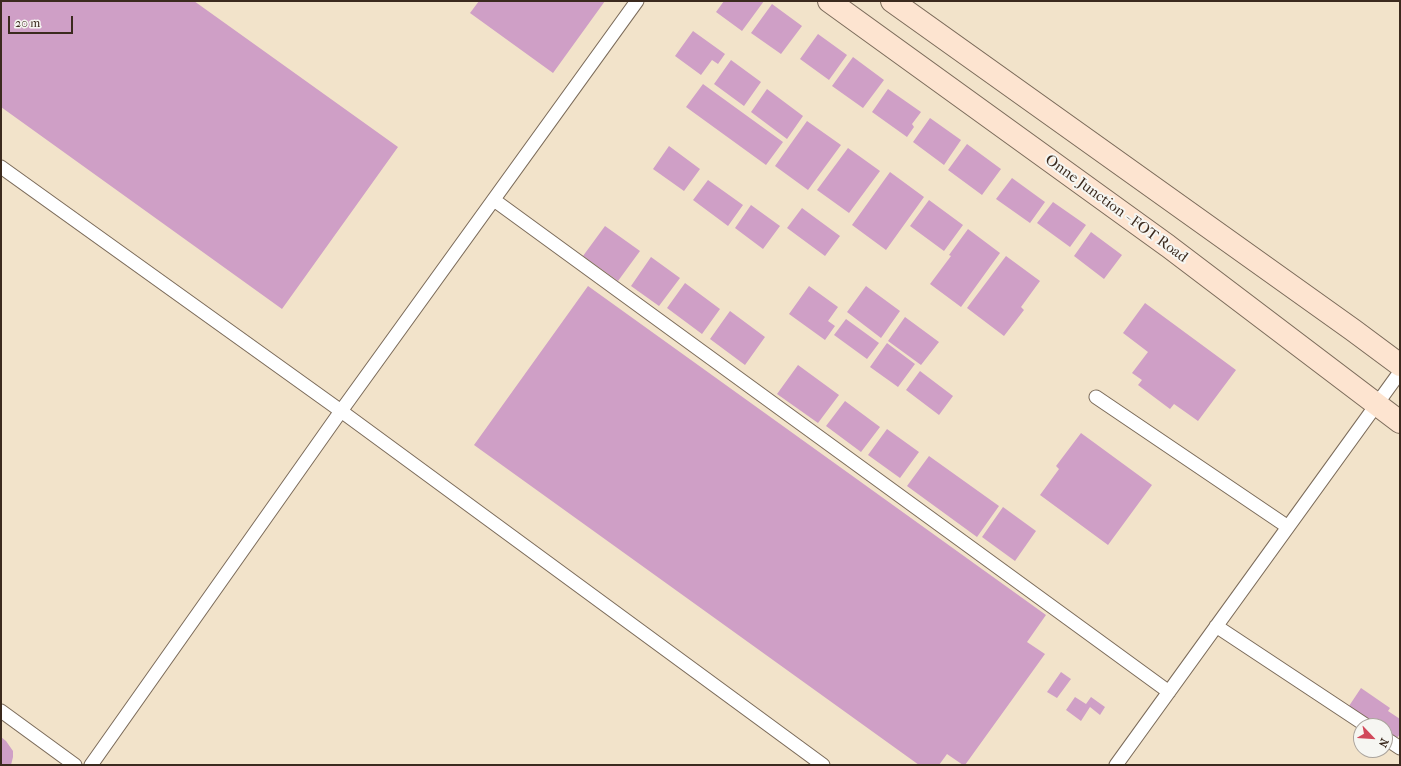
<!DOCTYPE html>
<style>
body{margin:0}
#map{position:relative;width:1401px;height:766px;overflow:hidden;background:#f2e3ca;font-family:"IM FELL French Canon",serif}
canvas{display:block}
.frame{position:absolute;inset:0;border:2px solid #3b2a1e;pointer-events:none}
.north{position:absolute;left:1353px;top:718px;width:40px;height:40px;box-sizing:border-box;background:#f6f6f2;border:1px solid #aba49d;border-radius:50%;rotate:115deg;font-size:11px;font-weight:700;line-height:16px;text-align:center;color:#3b2a1e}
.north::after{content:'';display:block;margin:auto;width:14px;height:18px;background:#d1495b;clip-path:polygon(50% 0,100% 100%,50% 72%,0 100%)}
.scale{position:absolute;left:8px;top:16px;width:65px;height:18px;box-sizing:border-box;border:2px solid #3b2a1e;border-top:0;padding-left:5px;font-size:12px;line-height:14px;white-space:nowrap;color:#3b2a1e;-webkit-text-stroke:3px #f6f6f2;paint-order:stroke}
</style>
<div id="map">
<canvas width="1401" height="766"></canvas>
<div class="frame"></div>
<div class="north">N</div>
<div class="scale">20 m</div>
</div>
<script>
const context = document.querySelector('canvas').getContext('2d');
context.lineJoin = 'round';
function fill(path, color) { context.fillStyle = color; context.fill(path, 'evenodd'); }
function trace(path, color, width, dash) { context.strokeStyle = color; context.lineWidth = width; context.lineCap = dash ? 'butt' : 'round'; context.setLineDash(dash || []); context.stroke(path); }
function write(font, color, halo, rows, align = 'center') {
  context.font = font + ' "IM FELL French Canon",serif'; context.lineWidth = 4; context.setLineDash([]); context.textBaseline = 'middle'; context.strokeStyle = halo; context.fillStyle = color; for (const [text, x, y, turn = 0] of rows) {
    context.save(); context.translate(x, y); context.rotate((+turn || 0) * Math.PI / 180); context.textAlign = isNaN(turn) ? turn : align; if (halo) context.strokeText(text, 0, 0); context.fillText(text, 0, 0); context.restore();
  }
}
fill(new Path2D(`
 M1 1H194L398 147 282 309 1 107Z
 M479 1H605L553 73 470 13Z
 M724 1H764L742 31 716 12Z
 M772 4 802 26 781 54 751 33Z
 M693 31 725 54 718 64 712 60 701 75 675 56Z
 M818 34 847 55 829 80 800 59Z
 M853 57 884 80 863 108 832 86Z
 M731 60 761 82 744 106 714 84Z
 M703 84 783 142 766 165 686 107Z
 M767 89 803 116 787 139 751 112Z
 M888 89 921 112 912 124 914 127 907 137 872 112Z
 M930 118 961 140 944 165 913 142Z
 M807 121 841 145 808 190 775 166Z
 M967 144 1001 169 982 195 948 170Z
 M669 146 700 169 684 191 653 169Z
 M848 148 880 171 849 213 817 190Z
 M890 172 924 197 886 250 852 225Z
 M1012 178 1045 202 1030 223 996 199Z
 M708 180 743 205 728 226 693 200Z
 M929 200 963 225 944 251 910 226Z
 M1053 202 1086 225 1070 247 1037 223Z
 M751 205 780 226 763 249 735 228Z
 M802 208 840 236 825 256 787 228Z
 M605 226 640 251 618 281 583 256Z
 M968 229 1000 253 961 307 930 284 951 256 949 255Z
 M1091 232 1122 255 1104 279 1074 256Z
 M1006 256 1040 281 1021 307 1024 310 1004 336 967 308Z
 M651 257 680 278 659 306 631 286Z
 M685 283 720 309 702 334 667 308Z
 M588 286 1046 615 1027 642 1045 654 965 765H963L947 754 939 765H919L474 445Z
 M809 286 838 307 828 321 835 326 825 340 789 314Z
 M866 286 900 311 881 338 847 312Z
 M1145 303 1236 370 1198 421 1174 404 1170 409 1138 385 1142 380 1132 373 1148 352 1123 333Z
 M730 311 765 337 745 365 710 339Z
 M905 317 939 342 921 365 888 341Z
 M846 319 879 343 867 359 834 335Z
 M887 343 915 364 898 387 870 367Z
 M798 365 839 395 818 423 777 394Z
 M920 371 953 396 939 415 906 390Z
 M845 401 880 427 861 452 826 426Z
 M887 429 919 452 900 478 868 455Z
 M1081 433 1152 485 1108 545 1040 495 1059 469 1056 466Z
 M929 456 999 506 977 537 907 486Z
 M1003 507 1036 531 1015 561 982 537Z
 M1061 672 1071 679 1057 698 1047 692Z
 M1361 688 1390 708 1388 711 1400 719V734L1397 738 1385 730V726L1378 725 1377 726H1373L1347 709Z
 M1075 697 1086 704 1091 697 1105 707 1100 715 1090 707 1081 721 1066 710Z
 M1 737 6 741 13 751V757L11 765H1Z`), '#cf9fc6');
const lane = new Path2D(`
 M1 167 341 411 823 765
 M494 200 1169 692
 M1096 397 1288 527
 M1216 626 1367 726
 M1 711 75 765
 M1385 738 1400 748
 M91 765 341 411 637 1
 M1116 765 1400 372`);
const secondary = new Path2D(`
 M829 1 1168 246 1400 422
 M892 1 1353 330 1400 365`);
trace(lane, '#7b6b5a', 15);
trace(secondary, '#7b6b5a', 24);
trace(lane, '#fff', 13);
trace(secondary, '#fde4d0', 22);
write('15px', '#3b2a1e', '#f6f6f2', [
 ["Onne Junction - FOT Road",1116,209,36]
]);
</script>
